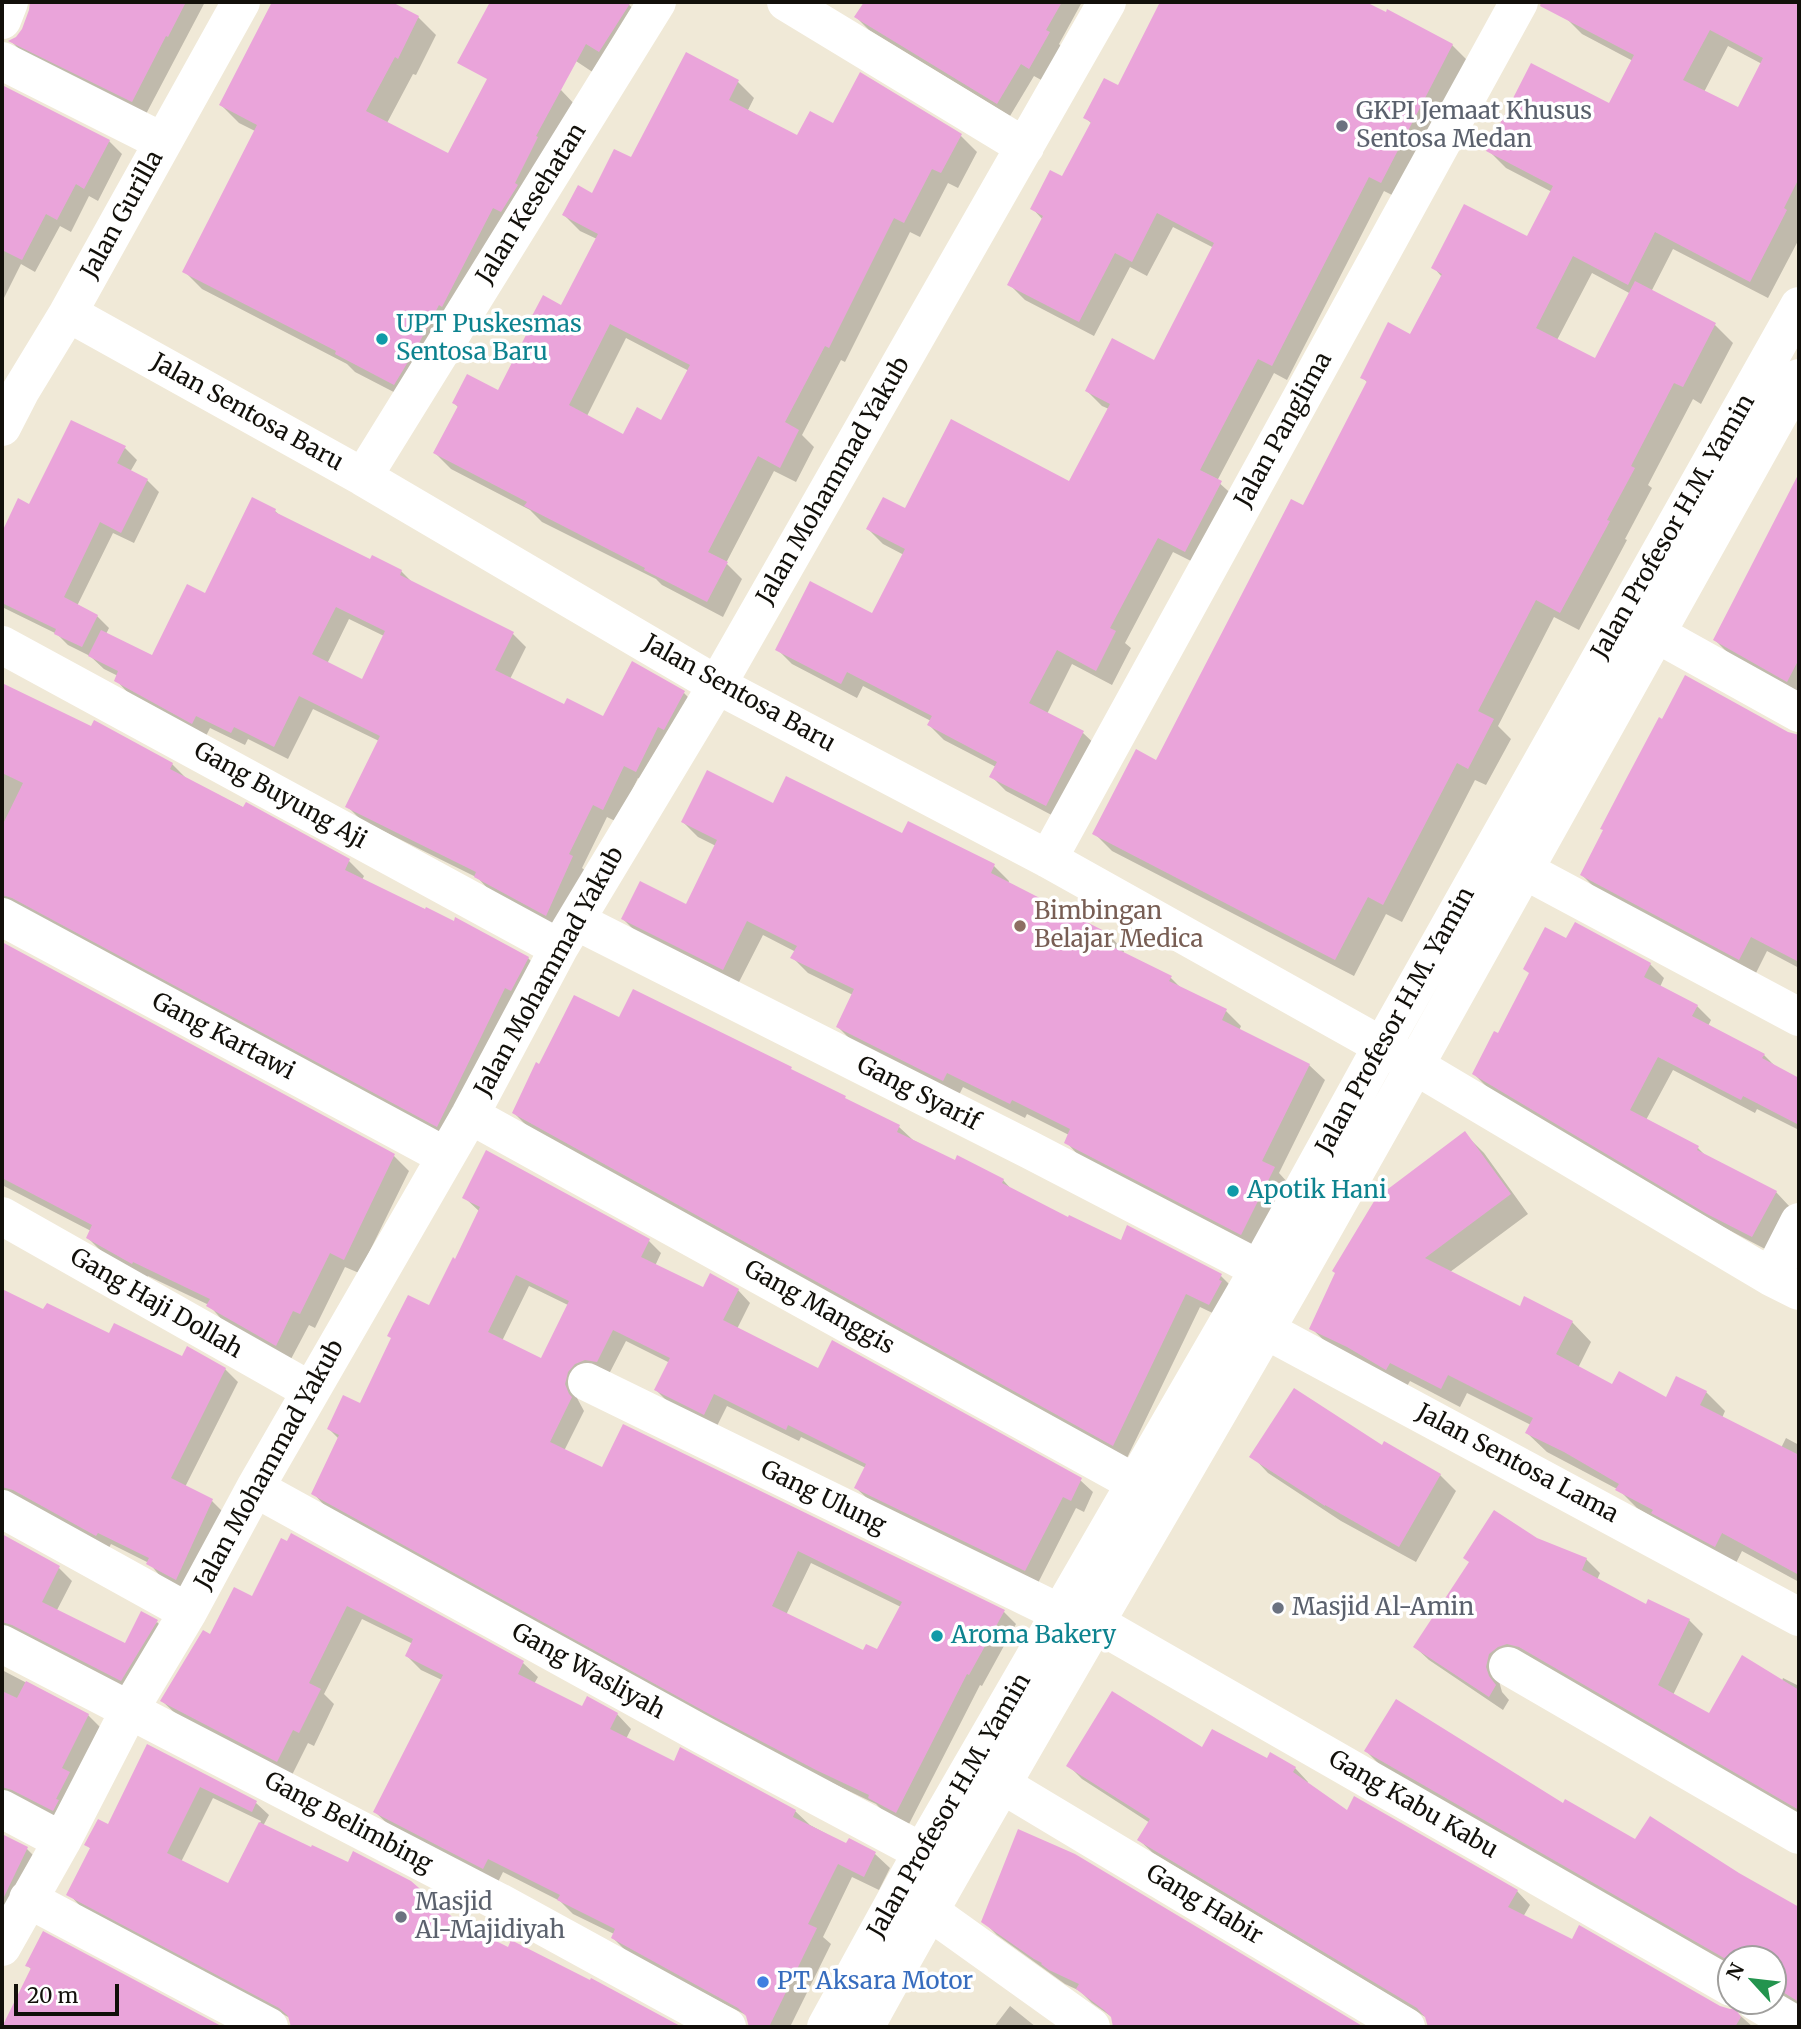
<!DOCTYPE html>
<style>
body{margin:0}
#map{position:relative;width:1801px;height:2029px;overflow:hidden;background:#f0e9d7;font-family:Merriweather,serif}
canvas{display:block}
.frame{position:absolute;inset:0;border:4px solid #12100a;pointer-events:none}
.north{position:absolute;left:1717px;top:1945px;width:70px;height:70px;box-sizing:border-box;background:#fff;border:2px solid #a09f9d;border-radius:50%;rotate:297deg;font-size:19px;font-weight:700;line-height:28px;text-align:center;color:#12100a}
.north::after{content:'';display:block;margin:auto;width:24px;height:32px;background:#23944e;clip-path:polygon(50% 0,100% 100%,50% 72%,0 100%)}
.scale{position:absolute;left:14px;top:1984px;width:105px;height:32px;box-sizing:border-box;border:4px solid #12100a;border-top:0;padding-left:9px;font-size:21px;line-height:24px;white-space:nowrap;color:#12100a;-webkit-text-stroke:5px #fff;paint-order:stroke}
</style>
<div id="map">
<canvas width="1801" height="2029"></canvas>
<div class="frame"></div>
<div class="north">N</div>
<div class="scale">20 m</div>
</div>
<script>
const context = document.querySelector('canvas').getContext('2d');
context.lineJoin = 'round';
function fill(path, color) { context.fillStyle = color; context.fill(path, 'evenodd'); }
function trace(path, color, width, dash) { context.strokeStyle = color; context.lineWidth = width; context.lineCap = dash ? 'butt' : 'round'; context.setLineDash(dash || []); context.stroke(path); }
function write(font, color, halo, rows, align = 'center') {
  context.font = font + ' Merriweather,serif'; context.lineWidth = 7; context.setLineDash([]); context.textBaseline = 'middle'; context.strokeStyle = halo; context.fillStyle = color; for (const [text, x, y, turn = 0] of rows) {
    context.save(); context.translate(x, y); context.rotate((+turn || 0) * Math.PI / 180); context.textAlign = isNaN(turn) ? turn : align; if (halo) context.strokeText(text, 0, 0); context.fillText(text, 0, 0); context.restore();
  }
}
fill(new Path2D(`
 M32 2H205L146 114 23 53 11 41 17 38 24 29 31 10Z
 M275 2H388L418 17 436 35 416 75 413 74 387 123 448 155 561 90 578 108 413 402 355 372 347 364 202 289 184 271 255 131 239 123 221 105Z
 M494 2H626L645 20 594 73 508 16Z
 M866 2H930L945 10 950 2H1082L1059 44 1062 47 1043 81 1034 76 1010 116 869 30 856 17Z
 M1166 2H1362L1452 45 1467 60 1396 197 1384 191 1287 380 1274 373 1217 481 1236 498 1201 566 1173 552 1125 643 1131 648 1112 685 1072 664 1047 714 1083 733 1099 748 1061 820 1006 791 991 776 996 767 944 740 929 725 931 721 863 686 857 698 792 664 777 649 873 616 904 555 883 544 868 529 906 511 1070 484 1109 409 1102 406 1087 391 1155 362 1214 248 1173 227 1147 276 1130 267 1094 336 1025 300 1010 285 1043 220 1032 208 1063 178 1092 124 1085 117 1119 87Z
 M1571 2H1799V239L1768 298 1673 249 1651 292 1715 325 1733 343 1701 404 1693 399 1648 485 1652 488 1625 539 1627 540 1579 630 1554 617 1498 726 1511 739 1486 785 1475 780 1402 922 1386 914 1354 976 1112 851 1094 833 1157 762 1303 508 1368 383 1362 377 1411 336 1442 277 1434 268 1528 239 1552 192 1506 168 1488 150 1610 106 1633 61 1582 34 1564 16ZM1728 46 1762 64 1738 109 1704 92ZM1592 273 1631 294 1596 360 1557 340Z
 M686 55 738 82 754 98 748 110 798 138 834 126 961 136 977 152 958 188 948 183 920 237 910 232 845 362 841 360 802 435 814 447 796 482 774 471 726 563 742 579 723 617 662 585 656 579 542 522 530 510 451 469 435 453 459 408 454 403 499 392 562 307 597 239 580 231 564 215 593 195 631 159ZM626 338 689 371 662 423 624 436 587 416Z
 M2 87 109 141 122 154 98 201 89 196 71 232 60 226 35 272 21 264 2 302Z
 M125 448 137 460 130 472 147 480 159 492 134 543 113 533 77 606 97 616 109 628 106 634 153 657 275 511 282 517 370 561 401 571 415 585 513 634 526 647 510 679 565 706 603 718 684 693 697 706 650 784 638 778 617 822 607 817 582 868 586 871 559 928 489 890 478 878 361 820 348 807 379 741 313 709 288 759 248 739 245 745 210 728 206 736 129 694 116 680 118 676 104 669 90 656 68 645 57 634 2 607V565L11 547 2 538V535L19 501 30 506ZM349 619 384 636 363 681 327 664Z
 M1799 490V694L1730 655 1715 640Z
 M2 685 92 729 172 764 187 779 349 861 364 876 362 880 454 923 456 919 528 958 543 973 452 1140 2 917Z
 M1788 734 1799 736V968L1767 951 1755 975 1597 890 1582 875Z
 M774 806 903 835 994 866 1009 881 1008 884 1109 935 1124 951 1123 954 1170 977 1182 989 1226 1011 1241 1026 1239 1031 1309 1065 1325 1080 1279 1173 1289 1184 1257 1249 1081 1158 1066 1142 1069 1135 1027 1114 1025 1118 963 1087 959 1095 853 1042 838 1027 853 995 808 973 793 958 796 952 763 935 738 984 638 934 623 919 687 906 716 846 698 837 683 822Z
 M1567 941 1650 964 1664 978 1660 987 1697 1006 1711 1020 1708 1026 1764 1055 1776 1067 1799 1080V1130L1757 1109 1755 1113 1673 1070 1646 1120 1698 1148 1707 1157 1776 1192 1790 1207 1767 1250 1723 1227 1488 1088 1474 1074 1499 1035Z
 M2 944 394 1156 409 1171 359 1273 345 1267 315 1328 309 1325 291 1359 223 1321 209 1305 148 1276 147 1278 103 1253 88 1238 91 1231 2 1185Z
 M620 1020 795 1073 899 1127 913 1140 955 1162 1003 1180 1013 1191 1069 1219 1122 1243 1221 1276 1235 1290 1223 1318 1200 1307 1127 1458 527 1126 514 1113 540 1066Z
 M1465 1134 1484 1153 1528 1214 1450 1272 1520 1308 1572 1322 1591 1342 1578 1368 1613 1386 1667 1400 1706 1392 1725 1411 1722 1418 1781 1448 1786 1438 1799 1445V1582L1742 1551 1735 1565 1637 1508 1619 1490 1547 1452 1527 1433 1531 1425 1467 1393 1460 1407 1410 1381 1406 1388 1331 1347 1311 1328Z
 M465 1198 649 1241 661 1253 655 1266 704 1290H738L750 1303 737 1329 819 1370 1080 1480 1093 1492 1084 1512 1076 1508 1038 1583 869 1500 856 1488 866 1468 801 1437 799 1441 727 1406 717 1426 669 1403 656 1390 670 1363 626 1341 609 1374 577 1398 584 1411 564 1451 602 1470 1004 1612 1016 1624 982 1686 980 1685 909 1824 883 1811 876 1804 830 1782 728 1728 325 1506 313 1493 339 1439 329 1429 361 1405 429 1307 456 1261 480 1212ZM529 1286 568 1305 541 1360 502 1341ZM811 1563 901 1607 878 1652 864 1653 786 1615Z
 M2 1291 44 1312 110 1336 225 1369 238 1382 185 1487 212 1501 225 1514 189 1592 161 1577 149 1563 111 1544 109 1548 2 1505Z
 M1383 1448 1440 1475 1456 1491 1416 1562 1341 1521 1268 1473 1252 1456Z
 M292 1535 523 1663 538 1677 534 1684 583 1708 617 1714 631 1729 626 1739 675 1763 795 1811 810 1825 847 1845 849 1840 875 1854 890 1868 879 1890 852 1877 823 1937 831 1944 790 2027H770L728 2006 627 1952 613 1938 614 1934 573 1914 560 1901 503 1872 498 1882 390 1826 375 1812 442 1680 421 1670 407 1656 413 1644 362 1619 324 1694 334 1704 314 1746 308 1743 292 1775 177 1715 162 1701 211 1636 253 1598Z
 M2 1536 59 1568 72 1581 56 1612 126 1646 157 1622 170 1635 135 1693 2 1640Z
 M1536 1539 1586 1559 1600 1573 1597 1580 1646 1606 1689 1620 1703 1634 1673 1695 1709 1715 1782 1681 1783 1678 1799 1686V1814L1499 1681 1502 1692 1509 1700 1503 1710 1429 1660 1415 1647Z
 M2 1670 88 1715 101 1728 66 1823 2 1805Z
 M148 1746 256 1803 269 1815 263 1826 508 1949 591 1982 592 1980 678 2027H293L290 2018 81 1907 69 1894 91 1849 87 1845 109 1826ZM213 1798 261 1821 229 1886 181 1862Z
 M1203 1750 1267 1760 1295 1768 1308 1782 1307 1784 1347 1812 1517 1891 1530 1905 1523 1917 1719 2008 1734 2010 1753 2027H1429L1427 2018 1153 1853 1139 1840 1150 1823 1082 1779 1068 1765Z
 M1366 1751 1564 1805 1636 1842 1738 1875 1799 1909V2006L1773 1993V1959H1731V1966L1380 1765Z
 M2 1836 27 1849 40 1862 2 1917Z
 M1075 1856 1361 2027H1114L1112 2017 1092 2003 1080 1991 1065 1984 997 1935 983 1921Z
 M43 1934 219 2027H3L32 1970 28 1966Z
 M1010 2006 1036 2027H994Z`), '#0003');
fill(new Path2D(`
 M30 2H186L168 37 166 36 132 102 8 41 16 37 22 29 29 10Z
 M272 2H392L419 16 398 59 395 57 366 111 448 153 487 79 457 63 490 2H631L599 52 586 44 536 136 538 137 515 183 518 185 501 212 493 208 442 307 439 305 417 347 394 385 335 354 336 351 182 272 257 125 219 105Z
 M864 2H1062L1046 30 1050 32 1029 69 1021 64 997 104 854 17Z
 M1160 2H1366L1386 12 1387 9 1453 44 1381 183 1369 177 1272 366 1258 359 1200 470 1222 481 1185 552 1158 538 1110 628 1116 631 1096 671 1057 650 1029 703 1084 731 1046 806 989 777 997 762 927 725 932 716 847 672 841 684 775 650 810 581 872 613 905 549 866 529 883 497 905 508 951 419 1069 481 1110 404 1085 391 1112 338 1154 360 1214 243 1157 213 1132 262 1115 253 1079 322 1007 285 1043 216 1030 209 1050 170 1062 176 1091 122 1083 118 1104 78 1118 85Z
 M1541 2H1799V178L1784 208 1787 210 1750 282 1655 232 1628 285 1573 256 1536 328 1595 358 1635 281 1716 323 1683 387 1674 383 1631 466 1635 468 1607 520 1610 521 1560 613 1536 600 1478 711 1494 719 1468 769 1457 763 1383 905 1368 897 1335 960 1092 834 1136 749 1156 760 1291 499 1303 505 1367 381 1360 378 1388 322 1410 334 1442 274 1431 268 1464 204 1527 236 1553 186 1486 151 1531 63 1609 103 1634 55 1540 6ZM1710 30 1763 58 1738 107 1683 80Z
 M686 52 739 80 729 100 797 135 810 111 833 123 860 72 962 134 941 173 932 169 904 223 894 218 829 348 825 346 785 422 799 430 780 468 758 456 708 552 728 562 707 602 644 570 645 568 524 506 527 502 433 453 458 406 452 403 467 374 498 390 527 333 524 331 543 295 561 305 598 234 562 215 578 185 592 193 614 149 631 157ZM610 324 690 365 661 420 637 407 623 434 569 405Z
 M2 85 110 140 84 189 76 184 57 220 46 214 22 260 2 250Z
 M71 420 126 446 117 463 148 479 121 533 100 522 64 597 98 615 82 647 54 634 56 629 2 603V532L18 498 29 504Z
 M1799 473V659L1787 682 1713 640Z
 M252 497 276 509 275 512 370 559 372 555 402 570 400 575 514 632 495 670 564 704 567 698 603 716 632 661 685 691 664 730 658 727 636 772 624 766 603 810 593 805 569 854 573 856 546 916 474 877 476 872 345 807 380 736 299 696 274 747 234 727 231 733 196 716 192 724 114 681 118 671 88 656 101 630 152 655 187 584 205 593ZM336 607 385 631 362 679 312 654Z
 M1685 675 1788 732 1799 735V962L1751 937 1739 960 1580 875 1603 830 1600 829 1625 781 1659 717 1662 719Z
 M2 683 91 726 94 720 173 763 170 769 243 807 246 802 350 859 345 870 425 909 426 907 454 921 455 917 529 957 511 991 505 988 437 1127 12 898 2 895V826L23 783 2 773Z
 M707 770 773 803 786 776 902 833 908 821 995 864 991 873 1110 934 1105 943 1172 976 1169 981 1227 1009 1222 1020 1310 1064 1262 1161 1275 1167 1241 1235 1064 1143 1070 1129 1012 1100 1010 1104 947 1073 943 1081 836 1027 854 989 790 958 797 946 747 921 723 970 621 919 640 881 686 904 717 840 681 822Z
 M1575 922 1651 963 1644 977 1698 1005 1692 1016 1765 1054 1762 1058 1799 1078V1125L1743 1096 1741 1100 1658 1057 1630 1110 1699 1146 1697 1150 1777 1191 1752 1237 1707 1214 1472 1074 1494 1031 1498 1033 1529 973 1523 969 1545 927 1566 938Z
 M2 942 395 1154 344 1260 330 1253 300 1314 293 1311 276 1346 206 1306 210 1299 133 1262 132 1264 86 1238 92 1225 2 1178Z
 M633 989 792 1067 791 1069 846 1096 845 1098 900 1125 897 1132 955 1160 957 1155 1004 1179 1002 1183 1068 1217 1069 1215 1121 1240 1127 1225 1222 1274 1219 1280 1222 1281 1209 1305 1186 1294 1113 1446 512 1113 536 1062 539 1064 574 995 619 1017Z
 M1465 1131 1511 1194 1425 1258 1520 1306 1524 1296 1573 1321 1556 1354 1612 1384 1619 1371 1666 1397 1676 1376 1707 1391 1700 1405 1799 1455V1575L1722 1533 1715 1547 1651 1513 1653 1510 1615 1490 1619 1484 1564 1452 1525 1433 1533 1418 1448 1375 1441 1389 1390 1363 1386 1370 1347 1347 1309 1329 1335 1273 1332 1271 1376 1198Z
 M486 1150 650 1239 641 1257 703 1287 710 1273 739 1289 723 1320 818 1368 832 1340 1082 1478 1071 1501 1063 1497 1025 1571 854 1488 866 1464 788 1425 786 1430 714 1394 704 1415 654 1390 670 1358 613 1330 597 1362 585 1360 575 1364 568 1372 565 1384 569 1394 572 1397 550 1442 602 1467 623 1424 1005 1610 969 1675 967 1674 896 1813 868 1798 869 1795 816 1770 713 1716 311 1494 339 1435 327 1429 343 1395 360 1403 391 1338 387 1336 408 1295 429 1305 453 1257 455 1259 480 1207 462 1198ZM516 1275 569 1301 541 1358 488 1332ZM798 1551 902 1602 877 1649 866 1644 863 1650 772 1606Z
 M2 1289 43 1309 47 1303 109 1333 114 1323 182 1356 187 1346 226 1368 171 1478 213 1499 176 1580 146 1564 149 1558 98 1533 96 1536 13 1490 2 1487Z
 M1294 1388 1382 1445 1384 1441 1441 1474 1399 1547 1325 1505V1506L1249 1457Z
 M1494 1510 1537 1538 1587 1558 1582 1570 1646 1604 1648 1599 1690 1619 1658 1685 1709 1713 1742 1655 1799 1690V1810L1519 1647 1507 1644 1498 1647 1489 1654 1486 1667 1489 1676 1496 1685 1489 1697 1413 1647 1469 1562 1463 1558Z
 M291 1533 524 1661 518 1674 582 1706 587 1696 618 1713 610 1729 674 1761 680 1747 796 1810 793 1817 846 1843 849 1838 876 1852 864 1877 838 1864 808 1924 817 1928 769 2027H749L746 2016 738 2008 611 1938 615 1929 557 1900 560 1895 488 1859 483 1869 373 1812 443 1675 405 1656 413 1639 347 1606 309 1683 321 1689 299 1733 293 1730 277 1762 160 1701 203 1630 210 1634 234 1587 252 1596 281 1538 287 1541Z
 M2 1534 60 1566 42 1602 125 1643 141 1611 158 1620 121 1681 12 1625 2 1622Z
 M26 1681 89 1714 62 1768 70 1772 56 1799 59 1800 53 1811 12 1790 2 1787V1691L17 1698Z
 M1112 1691 1202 1747 1212 1729 1267 1758 1270 1752 1296 1767 1293 1772 1347 1810 1354 1796 1518 1890 1508 1907 1572 1939 1579 1925 1720 2006 1730 2009 1735 2008 1741 2017 1735 2027H1428L1425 2017 1417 2008 1137 1840 1150 1819 1066 1766Z
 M1396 1699 1563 1803 1565 1799 1635 1839 1650 1816 1739 1873 1799 1907V2002L1773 1986V1959H1731V1962L1364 1751Z
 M147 1744 257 1801 252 1812 200 1787 167 1853 228 1883 259 1822 311 1847 312 1845 348 1862 353 1851 411 1881 458 1922 508 1947 511 1940 590 1980 591 1978 682 2027H291L288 2016 279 2008 66 1895 90 1848 84 1845 98 1819 108 1824Z
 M1018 1829 1075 1854 1364 2027H1113L1111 2017 1104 2010 1076 1989 1079 1984 1049 1970 1041 1964 1042 1963 1034 1959 981 1922Z
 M2 1834 28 1847 2 1901Z
 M43 1931 223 2027H2L31 1968 25 1966Z`), '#eaa4da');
trace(new Path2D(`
 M786 2 1025 147
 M2 20 9 2
 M2 61 163 142
 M68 313 363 477 717 685 1048 859 1382 1046 1771 1277 1799 1291
 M2 427 20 392 68 313 241 2
 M363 477 657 2
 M1655 633 1799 713
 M2 645 559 948
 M1048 859 1519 2
 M1524 870 1799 1017
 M2 917 445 1156
 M576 921 1030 1150 1259 1269
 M470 1115 1135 1483 1164 1497
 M2 1216 311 1391
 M1771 1277 1799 1222
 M1236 1314 1799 1617
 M587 1382 1060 1613
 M255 1488 703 1735 922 1852
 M2 1509 188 1612
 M1096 1623 1731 1987
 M2 1644 499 1902 727 2027
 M1508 1666 1799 1835
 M1001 1784 1406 2027
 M2 1809 62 1841
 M28 1899 269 2027
 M929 1911 1091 2027
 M2 1947 62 1841 130 1709 188 1612 255 1488 470 1115 559 948 717 685 1107 2
 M1755 2001 1799 2027`), '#fff', 38);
trace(new Path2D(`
 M826 2027 922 1852 1259 1269 1382 1046 1799 306
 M865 2027C1003 1777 1150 1532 1292 1284 1463 983 1629 679 1799 378`), '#fff', 38);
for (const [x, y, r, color] of [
 [1342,126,7,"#6b7280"],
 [382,339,7,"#0f9aa8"],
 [1020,926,7,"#8d6e63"],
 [1233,1191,7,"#0f9aa8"],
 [1278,1608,7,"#6b7280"],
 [937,1636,7,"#0f9aa8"],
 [401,1917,7,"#6b7280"],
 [763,1982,7,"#3f7fe0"]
]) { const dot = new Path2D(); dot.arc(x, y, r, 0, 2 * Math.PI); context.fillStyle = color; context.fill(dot); trace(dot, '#fff', 2.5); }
write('24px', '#5b616d', '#fff', [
 ["GKPI Jemaat Khusus",1356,112],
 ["Sentosa Medan",1356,140],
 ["Masjid Al-Amin",1292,1608],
 ["Masjid",415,1903],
 ["Al-Majidiyah",415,1931]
], 'left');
write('24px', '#12100a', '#fff', [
 ["Jalan Kesehatan",532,204,-58],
 ["Jalan Gurilla",123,215,-61],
 ["Jalan Sentosa Baru",247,413,29],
 ["Jalan Panglima",1284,430,-61],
 ["Jalan Mohammad Yakub",834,481,-60],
 ["Jalan Profesor H.M. Yamin",1674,527,-60],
 ["Jalan Sentosa Baru",739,694,29],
 ["Gang Buyung Aji",280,796,29],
 ["Jalan Mohammad Yakub",550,972,-61],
 ["Jalan Profesor H.M. Yamin",1396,1021,-61],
 ["Gang Kartawi",223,1037,28],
 ["Gang Syarif",918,1094,27],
 ["Gang Haji Dollah",156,1304,30],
 ["Gang Manggis",819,1308,29],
 ["Jalan Sentosa Lama",1517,1464,28],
 ["Jalan Mohammad Yakub",270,1465,-61],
 ["Gang Ulung",823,1498,26],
 ["Gang Wasliyah",588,1672,29],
 ["Gang Kabu Kabu",1413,1805,30],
 ["Jalan Profesor H.M. Yamin",950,1806,-60],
 ["Gang Belimbing",348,1823,28],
 ["Gang Habir",1204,1905,31]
]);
write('24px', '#0d838f', '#fff', [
 ["UPT Puskesmas",396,325],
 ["Sentosa Baru",396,353],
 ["Apotik Hani",1247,1191],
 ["Aroma Bakery",951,1636]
], 'left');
write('24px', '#785e54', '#fff', [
 ["Bimbingan",1034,912],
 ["Belajar Medica",1034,940]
], 'left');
write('24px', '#366cbe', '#fff', [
 ["PT Aksara Motor",777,1982]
], 'left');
</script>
